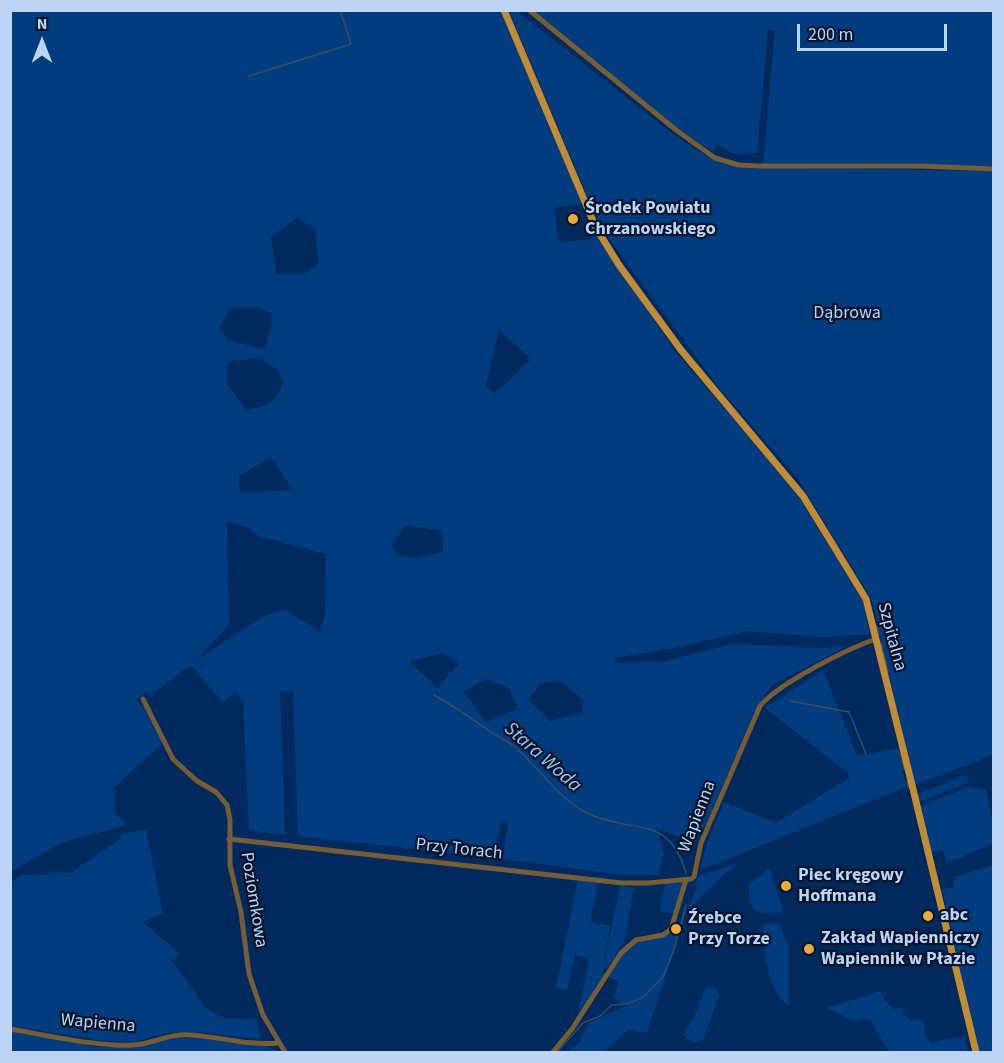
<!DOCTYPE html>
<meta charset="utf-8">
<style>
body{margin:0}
#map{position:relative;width:1004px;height:1063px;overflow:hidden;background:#00295e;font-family:"Source Sans 3",sans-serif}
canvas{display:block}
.frame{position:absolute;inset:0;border:12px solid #bdd4f5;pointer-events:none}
.north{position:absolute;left:12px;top:12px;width:60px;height:60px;-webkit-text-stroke:4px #04142b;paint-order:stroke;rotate:0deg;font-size:16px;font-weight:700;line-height:24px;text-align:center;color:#bdd4f5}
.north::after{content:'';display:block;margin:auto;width:21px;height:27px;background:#bdd4f5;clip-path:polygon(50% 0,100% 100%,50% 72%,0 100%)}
.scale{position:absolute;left:797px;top:24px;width:150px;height:27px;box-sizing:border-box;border:3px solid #bdd4f5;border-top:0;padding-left:8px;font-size:18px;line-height:21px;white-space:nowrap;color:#bdd4f5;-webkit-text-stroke:4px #04142b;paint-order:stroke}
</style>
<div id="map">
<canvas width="1004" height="1063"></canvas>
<div class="frame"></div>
<div class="north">N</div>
<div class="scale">200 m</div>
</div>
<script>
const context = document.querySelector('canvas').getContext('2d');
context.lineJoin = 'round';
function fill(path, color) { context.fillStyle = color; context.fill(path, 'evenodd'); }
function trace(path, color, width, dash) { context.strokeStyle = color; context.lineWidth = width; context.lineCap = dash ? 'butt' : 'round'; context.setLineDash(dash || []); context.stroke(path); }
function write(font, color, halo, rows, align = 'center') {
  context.font = font + ' "Source Sans 3",sans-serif'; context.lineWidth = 4.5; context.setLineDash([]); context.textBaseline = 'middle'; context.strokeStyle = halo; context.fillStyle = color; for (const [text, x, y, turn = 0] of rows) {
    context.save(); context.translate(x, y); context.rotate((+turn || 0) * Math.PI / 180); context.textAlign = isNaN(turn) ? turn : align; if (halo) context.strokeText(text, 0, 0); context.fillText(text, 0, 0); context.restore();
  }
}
fill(new Path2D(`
 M10 11H502L582 204 554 208 558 242 592 239 594 231 677 354 790 483 863 601 870 634 825 637 746 631 683 646 616 658 615 663 662 662 732 644 825 648 849 645 772 685 755 710 706 824 694 842 658 829 664 855 658 875H624L502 859 508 823 501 821 493 858 298 836 293 690 280 691 285 835 249 830 243 702 236 692 223 703 191 665 149 696 147 692 136 700 145 708 165 741 114 788V812L127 825 63 842 11 872ZM297 218 315 228 319 263 306 273 276 274 271 237ZM252 307 271 312 272 324 265 349 228 341 219 328 230 308ZM499 330 531 359 494 394 486 386ZM258 358 277 369 283 381C275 405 269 405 246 410L228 385 227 362ZM271 457 293 490 240 493 239 476ZM227 521 247 527 258 536 326 554 325 613 320 632 284 609 262 617 194 662 229 625ZM405 525 442 531 443 552 416 558 397 555 392 544ZM444 653 459 663 437 688 409 661ZM485 679 509 688 518 709 486 722 464 692ZM561 681 583 700 582 713 550 721 529 700 541 682Z
 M509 11H517L674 135 714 160 739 167 993 171V755L915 785 871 598 796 476 719 388 601 228Z
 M534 11H993V166L763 164 775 31 768 29 757 153 734 154 716 144 713 152 677 128Z
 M823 670 857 756 899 748 906 787 700 870 708 840 724 802 776 823 852 776 765 708Z
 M966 775 969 782 919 802 917 795Z
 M968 787 986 790 993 825V844L947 863 943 850 931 852 920 806Z
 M146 830 163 914 143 922 179 953 172 961 205 1007 224 1019H256L262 1039 194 1032 167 1033 135 1042 103 1041 11 1026 10 882 22 875H43L56 872 71 873 121 838 120 834Z
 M738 863 717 881 687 911 647 1033 629 1029 607 1049 605 1052H567L577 1045 590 1022 627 1006 614 998 618 981 608 977C614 967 620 953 630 946 648 933 657 949 676 925L674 935 695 893 697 878 699 876Z
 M993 865V1052H979L942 890 954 887V877Z
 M769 869 784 912C757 915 748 914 749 884Z
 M578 880 598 883 590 922 610 926 603 968 620 886 634 888 624 942 607 969H603L604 974 577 1020 589 959 575 955 567 990 556 988Z
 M683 882 675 914 660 911 665 884Z
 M779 923 785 939 789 944V1006C765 989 765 950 763 924Z
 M706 987 716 988 719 996 703 1040 693 1043 683 1035 694 1017Z
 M881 991 885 1000 893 1009 902 1007 903 1013 911 1020 923 1019 926 1038 932 1042 964 1037 967 1052H889L869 1018 853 1021 827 1008Z
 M10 1031 102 1047H135L169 1038H191L265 1046 280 1052H11Z`), '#013c7f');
trace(new Path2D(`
 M249 76 351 44 340 10
 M877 624 879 635
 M881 642 888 672
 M434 695C454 706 472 719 491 732 499 737 508 741 515 747 540 768 558 799 589 814 636 835 668 813 686 873
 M790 701 849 712 866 754
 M901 755 904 769
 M907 781 908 788
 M557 1052 583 1023 600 1016 612 1005 626 1004 642 998 663 977 674 950 686 905`), '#394a66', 1.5);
trace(new Path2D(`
 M529 10 676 130 715 158 739 165 760 166H922L994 169
 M143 699 173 759 197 781 216 792 227 805 230 820V865L241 912 249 974 263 1015 285 1052
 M229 839 622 883H648L691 879 694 877 701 843 760 706C779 683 847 649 876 639
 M10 1029C46 1035 98 1047 133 1045 154 1044 168 1033 191 1035 220 1037 250 1046 278 1043
 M553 1052 572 1029 621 953 636 940 663 935 671 929 686 880`), '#765d36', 5);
trace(new Path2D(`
 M504 10 596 228 619 265 681 350 803 496 866 599 913 789 976 1052`), '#c18c33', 7);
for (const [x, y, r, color] of [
 [573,219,6,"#ebaa39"],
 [786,886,6,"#ebaa39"],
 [928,916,6,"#ebaa39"],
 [676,929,6,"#ebaa39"],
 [809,949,6,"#ebaa39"]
]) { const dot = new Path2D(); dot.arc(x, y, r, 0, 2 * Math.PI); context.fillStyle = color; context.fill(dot); trace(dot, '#04142b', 2); }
write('bold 18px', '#bdd4f5', '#04142b', [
 ["Środek Powiatu",585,209],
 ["Chrzanowskiego",585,230],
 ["Piec kręgowy",798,876],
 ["Hoffmana",798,897],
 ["abc",940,916],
 ["Źrebce",688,919],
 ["Przy Torze",688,940],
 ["Zakład Wapienniczy",821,939],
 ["Wapiennik w Płazie",821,960]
], 'left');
write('18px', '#b4d3fe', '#04142b', [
 ["Dąbrowa",847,314]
]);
write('18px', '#bdd4f5', '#04142b', [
 ["Szpitalna",891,637,75],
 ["Wapienna",698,817,-69],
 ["Przy Torach",459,850,6],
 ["Poziomkowa",253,900,81],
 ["Wapienna",98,1024,5]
]);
write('italic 20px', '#a2c1eb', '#04142b', [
 ["Stara Woda",542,758,41]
]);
</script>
